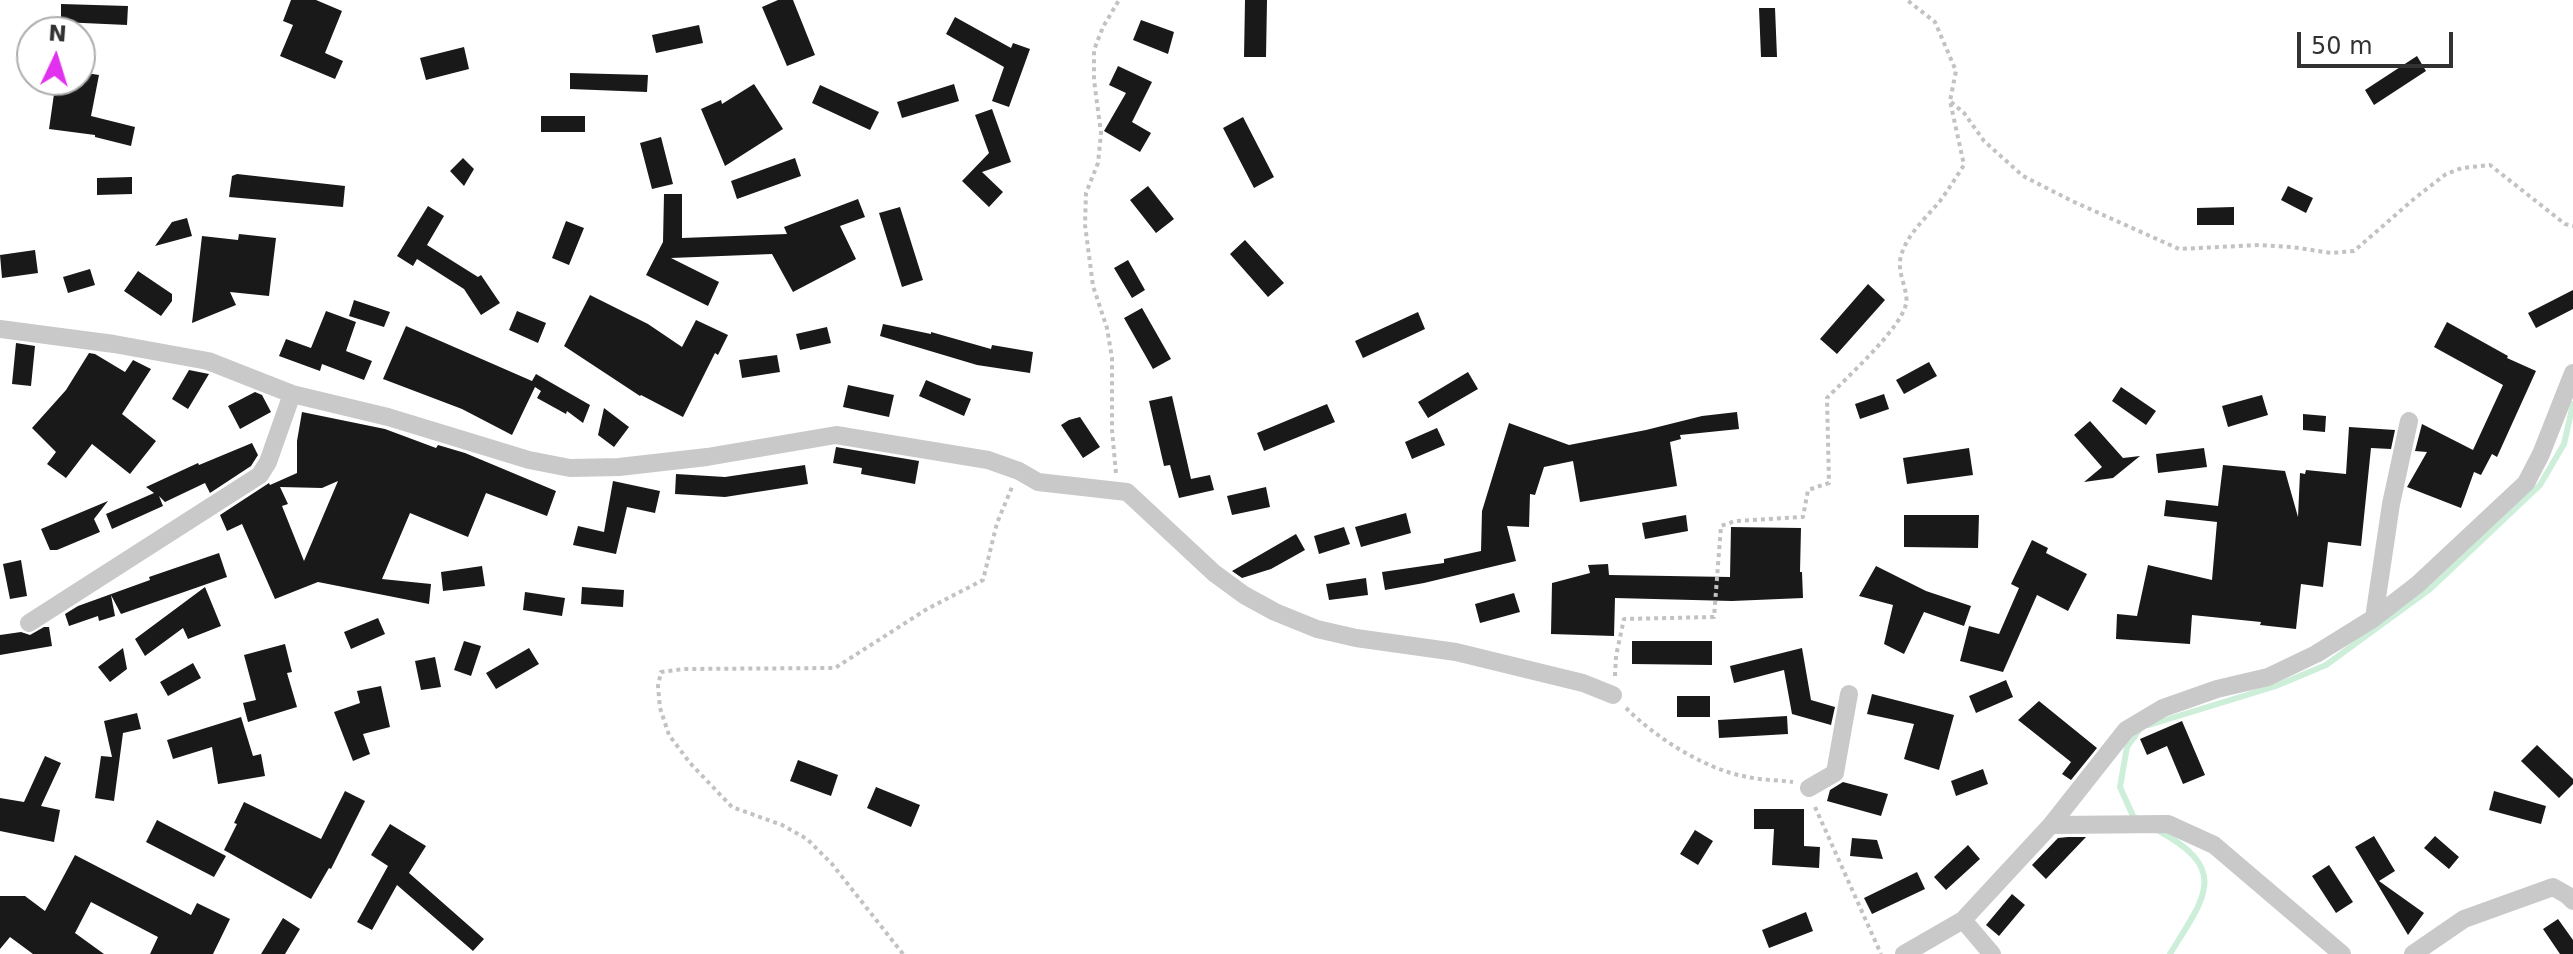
<!DOCTYPE html>
<style>
body{margin:0}
#map{position:relative;width:2573px;height:954px;overflow:hidden;background:#fff;font-family:"DejaVu Sans",sans-serif}
canvas{display:block}
.north{position:absolute;left:16px;top:16px;width:80px;height:80px;box-sizing:border-box;background:#fff;border:2px solid #adadad;border-radius:50%;rotate:4deg;font-size:22px;font-weight:700;line-height:32px;text-align:center;color:#323232}
.north::after{content:'';display:block;margin:auto;width:28px;height:36px;background:#e130ee;clip-path:polygon(50% 0,100% 100%,50% 72%,0 100%)}
.scale{position:absolute;left:2297px;top:32px;width:156px;height:36px;box-sizing:border-box;border:4px solid #323232;border-top:0;padding-left:10px;font-size:24px;line-height:28px;white-space:nowrap;color:#323232;-webkit-text-stroke:6px #fff;paint-order:stroke}
</style>
<div id="map">
<canvas width="2573" height="954"></canvas>
<div class="north">N</div>
<div class="scale">50 m</div>
</div>
<script>
const context = document.querySelector('canvas').getContext('2d');
context.lineJoin = 'round';
function trace(path, color, width, dash) { context.strokeStyle = color; context.lineWidth = width; context.lineCap = dash ? 'butt' : 'round'; context.setLineDash(dash || []); context.stroke(path); }
function fill(path, color) { context.fillStyle = color; context.fill(path, 'evenodd'); }
trace(new Path2D(`
 M2149 725 2276 686 2326 665 2430 589 2540 485 2564 444 2573 404
 M2139 820 2133 816 2120 787 2127 747 2139 730
 M2159 831C2231 870 2204 898 2170 954`), '#cdefda', 6);
fill(new Path2D(`
 M291 0H316L342 11 325 53 343 61 335 79 280 56 293 25 283 21Z
 M778 0H793L815 55 787 66 762 7Z
 M1245 0H1267L1266 57H1244Z
 M61 4 128 6 127 25 61 22Z
 M1759 8H1775L1777 57H1761Z
 M955 17 1011 48 1013 43 1030 49 1009 107 992 101 1004 67 946 34Z
 M1141 20 1174 32 1168 54 1133 40Z
 M699 25 703 43 656 53 652 35Z
 M464 47 469 69 426 80 420 58Z
 M2417 56 2426 71 2374 105 2365 90Z
 M1118 66 1152 82 1132 122 1151 133 1140 152 1104 131 1126 93 1109 85Z
 M80 72 99 75 91 116 135 127 131 146 95 137V135L49 129 56 80H80Z
 M570 73 648 75 647 92 570 89Z
 M754 84 783 129 725 166 701 109 721 100 722 104Z
 M954 84 959 101 902 118 897 102Z
 M820 85 879 112 870 130 812 103Z
 M992 109 1011 162 982 172 1003 192 989 207 962 181 989 153 975 115Z
 M541 116H585V132H541Z
 M1243 117 1274 177 1254 188 1223 128Z
 M661 137 673 184 652 189 640 143Z
 M463 158 474 169 464 186 450 171Z
 M795 158 801 176 737 199 731 181Z
 M237 174 345 186 343 207 229 197 232 176Z
 M132 177V194L97 195V178Z
 M1148 186 1174 219 1156 233 1130 200Z
 M2288 186 2313 198 2306 213 2281 200Z
 M664 194H682V238L787 234 784 227 858 199 865 217 840 226 856 259 793 292 772 254 671 258 719 282 708 306 646 275 663 242Z
 M428 206 444 216 427 245 478 277 481 275 500 303 481 315 464 289 417 259 413 266 397 256Z
 M900 207 923 280 902 287 879 213Z
 M2234 207V225H2197V208Z
 M187 218 192 236 155 246 172 222Z
 M566 221 584 228 569 265 552 258Z
 M239 234 276 238 269 296 230 292 236 305 192 323 202 236 238 240Z
 M1245 240 1284 283 1268 297 1230 254Z
 M35 250 38 273 2 278 0 255Z
 M1128 260 1145 290 1132 298 1114 268Z
 M90 269 95 285 68 293 63 277Z
 M138 271 172 294V301L161 316 124 291Z
 M1868 284 1885 300 1837 354 1820 339Z
 M2573 290V309L2536 328 2528 313Z
 M590 295 648 324 682 347 696 320 728 335 718 355 715 353 683 417 641 395 640 396 564 346Z
 M354 300 390 312 384 327 349 316Z
 M1142 308 1171 359 1153 369 1124 318Z
 M326 311 356 322 346 351 372 361 364 380 322 364 320 371 279 356 286 339 311 348Z
 M517 311 546 323 538 343 509 330Z
 M1418 312 1425 329 1363 358 1355 341Z
 M2447 322 2508 356 2507 358 2536 371 2497 457 2492 454 2481 475 2474 472 2461 508 2407 487 2427 452 2415 451 2422 424 2473 450 2503 385 2434 347Z
 M883 324 931 334V332L991 349 992 345 1033 352 1030 373 977 365 880 336Z
 M406 326 532 381 536 374 590 405 583 423 567 411 566 414 537 398 541 391 535 387 512 435 462 409 383 379Z
 M827 327 831 343 800 350 796 334Z
 M16 343 35 346 31 386 12 384Z
 M89 353 95 354 125 372 133 360 151 369 122 414 156 441 130 474 92 444 66 478 47 464 56 452 32 428 66 390Z
 M777 355 780 372 742 378 739 360Z
 M1929 362 1937 376 1904 394 1896 380Z
 M189 370 209 374 188 409 172 399Z
 M1468 372 1478 389 1428 418 1418 402Z
 M926 380 971 399 964 416 919 396Z
 M848 385 894 395 889 417 843 407Z
 M2121 387 2156 411 2146 425 2112 401Z
 M255 392 262 395 271 412 240 429 228 406Z
 M1884 394 1889 409 1860 419 1855 404Z
 M2262 395 2268 415 2228 427 2222 406Z
 M1172 396 1191 479 1210 475 1214 490 1179 498 1170 465 1164 466 1149 401Z
 M1327 404 1335 422 1264 451 1257 433Z
 M604 408 629 427 614 447 598 435Z
 M302 412 385 429 436 448 438 445 465 453 556 491 547 516 486 493 468 537 410 513 382 579 431 584 429 604 318 582 275 599 242 524 227 531 220 515 269 483 270 485 297 473V441ZM338 481 304 561 282 506 288 504 280 487 322 488Z
 M1737 412 1739 429 1680 435 1681 439 1670 442 1677 486 1580 502 1573 461 1544 467 1535 495 1530 494 1529 527 1507 526 1516 561 1424 583 1385 590 1382 572 1444 563V559L1481 551 1482 511 1509 423 1569 445 1646 430 1702 416Z
 M2303 414 2326 416 2325 432 2303 430Z
 M1080 417 1100 447 1083 458 1061 425 1069 420Z
 M2090 421 2123 458 2140 456 2113 478 2084 482 2102 467 2074 435Z
 M2349 427 2395 430 2391 449 2371 448 2361 546 2328 542 2323 587 2301 584 2296 629 2260 625 2261 622 2192 615 2190 644 2116 639 2117 614 2137 616 2148 565 2212 580 2217 522 2164 516 2166 500 2218 506 2223 465 2285 471 2298 517 2300 473 2305 474 2306 470 2346 474Z
 M1437 428 1445 445 1412 459 1405 442Z
 M252 443 258 455 251 466 210 493 205 483 165 502 159 496 163 506 112 529 106 514 154 493 146 487 198 463 199 465Z
 M836 447 919 461 915 484 861 474 862 468 833 463Z
 M1969 448 1973 475 1907 484 1903 458Z
 M2204 448 2207 467 2158 473 2156 454Z
 M805 465 808 484 725 497 675 494 676 474 725 477Z
 M613 481 660 491 655 513 627 507 616 554 573 545 578 526 604 532Z
 M1266 487 1270 507 1232 515 1227 496Z
 M108 501 94 519 100 532 57 550H50L41 529Z
 M1406 513 1411 533 1361 547 1355 527Z
 M1686 515 1688 531 1645 539 1642 523Z
 M1904 515H1979L1978 548 1904 547Z
 M1344 527 1350 544 1319 554 1314 536Z
 M1731 527 1801 528 1800 572H1802L1803 598 1732 601 1615 598 1614 636 1551 634 1552 583 1590 573 1588 565 1608 564 1609 575 1730 577Z
 M1296 534 1305 550 1271 569 1242 578 1232 571Z
 M2032 540 2048 548 2046 553 2087 574 2068 611 2037 595 2003 672 1960 661 1969 626 1999 634 2019 588 2011 584Z
 M219 553 227 577 121 614 111 595 115 616 99 621 98 616 69 626 65 614 78 606 150 580 149 577Z
 M21 560 27 596 10 599 3 564Z
 M482 566 485 586 443 591 441 572Z
 M1876 566 1926 591 1971 606 1964 626 1924 612 1904 654 1884 644 1893 605 1859 596Z
 M1366 578 1368 595 1329 600 1326 584Z
 M205 587 221 626 188 639 183 628 145 656 135 639Z
 M582 587 624 590 623 607 581 604Z
 M525 592 565 598 562 616 523 610Z
 M1514 593 1520 612 1480 623 1475 604Z
 M378 618 385 634 351 649 344 632Z
 M44 627H49L52 646 0 655V635L21 632 30 635Z
 M464 641 481 646 471 676 454 670Z
 M1632 641H1712V665L1632 664Z
 M285 644 292 672 287 673 297 707 248 722 243 703 256 700 244 655Z
 M123 648 127 669 110 682 98 667Z
 M529 648 539 664 496 689 486 673Z
 M1802 648 1811 700 1835 707 1831 725 1792 714 1784 670 1734 683 1730 666Z
 M435 657 441 687 421 690 415 661Z
 M193 663 201 678 168 696 160 682Z
 M2006 680 2013 697 1976 713 1969 696Z
 M381 686 390 727 363 734 370 754 353 761 334 712 360 703 357 691Z
 M1872 694 1954 715 1939 770 1904 759 1914 724 1867 714Z
 M1677 696H1710V717H1677Z
 M2039 701 2097 748 2071 780 2062 774 2071 762 2018 720Z
 M137 713 141 729 123 733 114 801 95 798 101 756 112 757 104 721Z
 M1787 716 1788 734 1719 738 1718 720Z
 M241 717 253 756 261 754 265 776 218 784 212 747 173 759 167 740Z
 M2182 721 2205 775 2183 784 2167 746 2147 755 2140 739Z
 M2537 745 2573 779V784L2559 798 2521 761Z
 M45 756 61 763 41 806 60 810 54 842 0 831V798L24 802Z
 M798 760 838 775 831 796 790 781Z
 M1983 769 1988 784 1956 796 1951 781Z
 M1843 782 1888 794 1881 816 1827 801 1830 790Z
 M876 787 920 805 911 827 867 808Z
 M345 791 365 801 331 869 329 868 311 899 224 850 237 824 234 823 244 802 321 839Z
 M2494 791 2546 806 2541 824 2489 810Z
 M1754 809H1804V846L1820 847 1819 868 1772 865 1774 829H1754Z
 M157 820 226 856 214 877 146 842Z
 M390 824 426 846 409 873 484 939 473 951 397 885 372 930 357 922 388 866 371 855Z
 M1695 830 1713 841 1698 865 1680 854Z
 M2374 836 2395 871 2379 881 2424 913 2408 935 2355 847Z
 M2435 836 2459 857 2449 869 2424 848Z
 M2068 837H2086L2046 879 2032 865 2058 838Z
 M1852 838 1877 840 1883 859 1850 856Z
 M1968 845 1980 859 1946 890 1934 877Z
 M75 855 191 915 197 903 230 919 213 954H150L158 937 91 902 75 933 104 954H33L10 937 0 949V896H25L45 911Z
 M2329 865 2353 902 2336 913 2312 876Z
 M1917 872 1925 889 1872 914 1864 898Z
 M2012 894 2025 905 1999 936 1986 925Z
 M1806 912 1813 931 1769 948 1762 930Z
 M283 918 300 929 285 954H261Z
 M2558 919 2573 940V954H2560L2543 929Z`), '#191919');
trace(new Path2D(`
 M1951 102 1964 113 1984 141 2023 176 2072 201 2179 249 2259 245 2292 247 2331 253 2354 251 2415 198 2446 174 2462 168 2490 165 2565 224 2573 226
 M1116 473 1112 430V358L1107 328 1093 286 1085 225 1086 193 1098 163 1101 133 1094 80V50L1103 27 1119 0
 M1615 676 1616 656 1624 619 1714 617 1721 526 1735 521 1803 517 1808 490 1829 483 1827 398C1847 377 1900 330 1906 304 1909 290 1896 273 1901 256 1907 234 1926 218 1940 201 1949 189 1956 177 1964 165L1950 101 1956 71 1935 22 1907 0
 M1626 708C1655 737 1703 768 1743 776 1759 780 1777 780 1793 782
 M1815 807 1881 954
 M903 954 832 864 807 839 782 825 732 807 690 763 669 735 660 708 658 686 661 672 683 669 835 668 927 609 983 580 997 523 1012 487`), '#c2c2c2', 4, [4, 4]);
trace(new Path2D(`
 M0 329 114 344 208 361 292 394 388 417 529 460 570 468 619 467 707 457 836 435 988 460 1019 471 1038 482 1127 492 1214 573 1244 595 1275 612 1317 629 1356 638 1456 652 1583 683 1613 695
 M2374 618 2391 504 2409 421
 M29 623 260 475 268 462 292 394
 M1809 788 1835 773 1849 694
 M2051 825 2168 824 2214 845 2342 954
 M1963 920 1992 954
 M1904 954 1963 920 2051 825 2126 730 2163 708 2217 689 2268 677 2316 654 2374 618 2418 584 2526 483 2541 454 2573 373
 M2413 954 2464 919 2553 887 2567 895 2573 901`), '#c9c9c9', 18);
</script>
